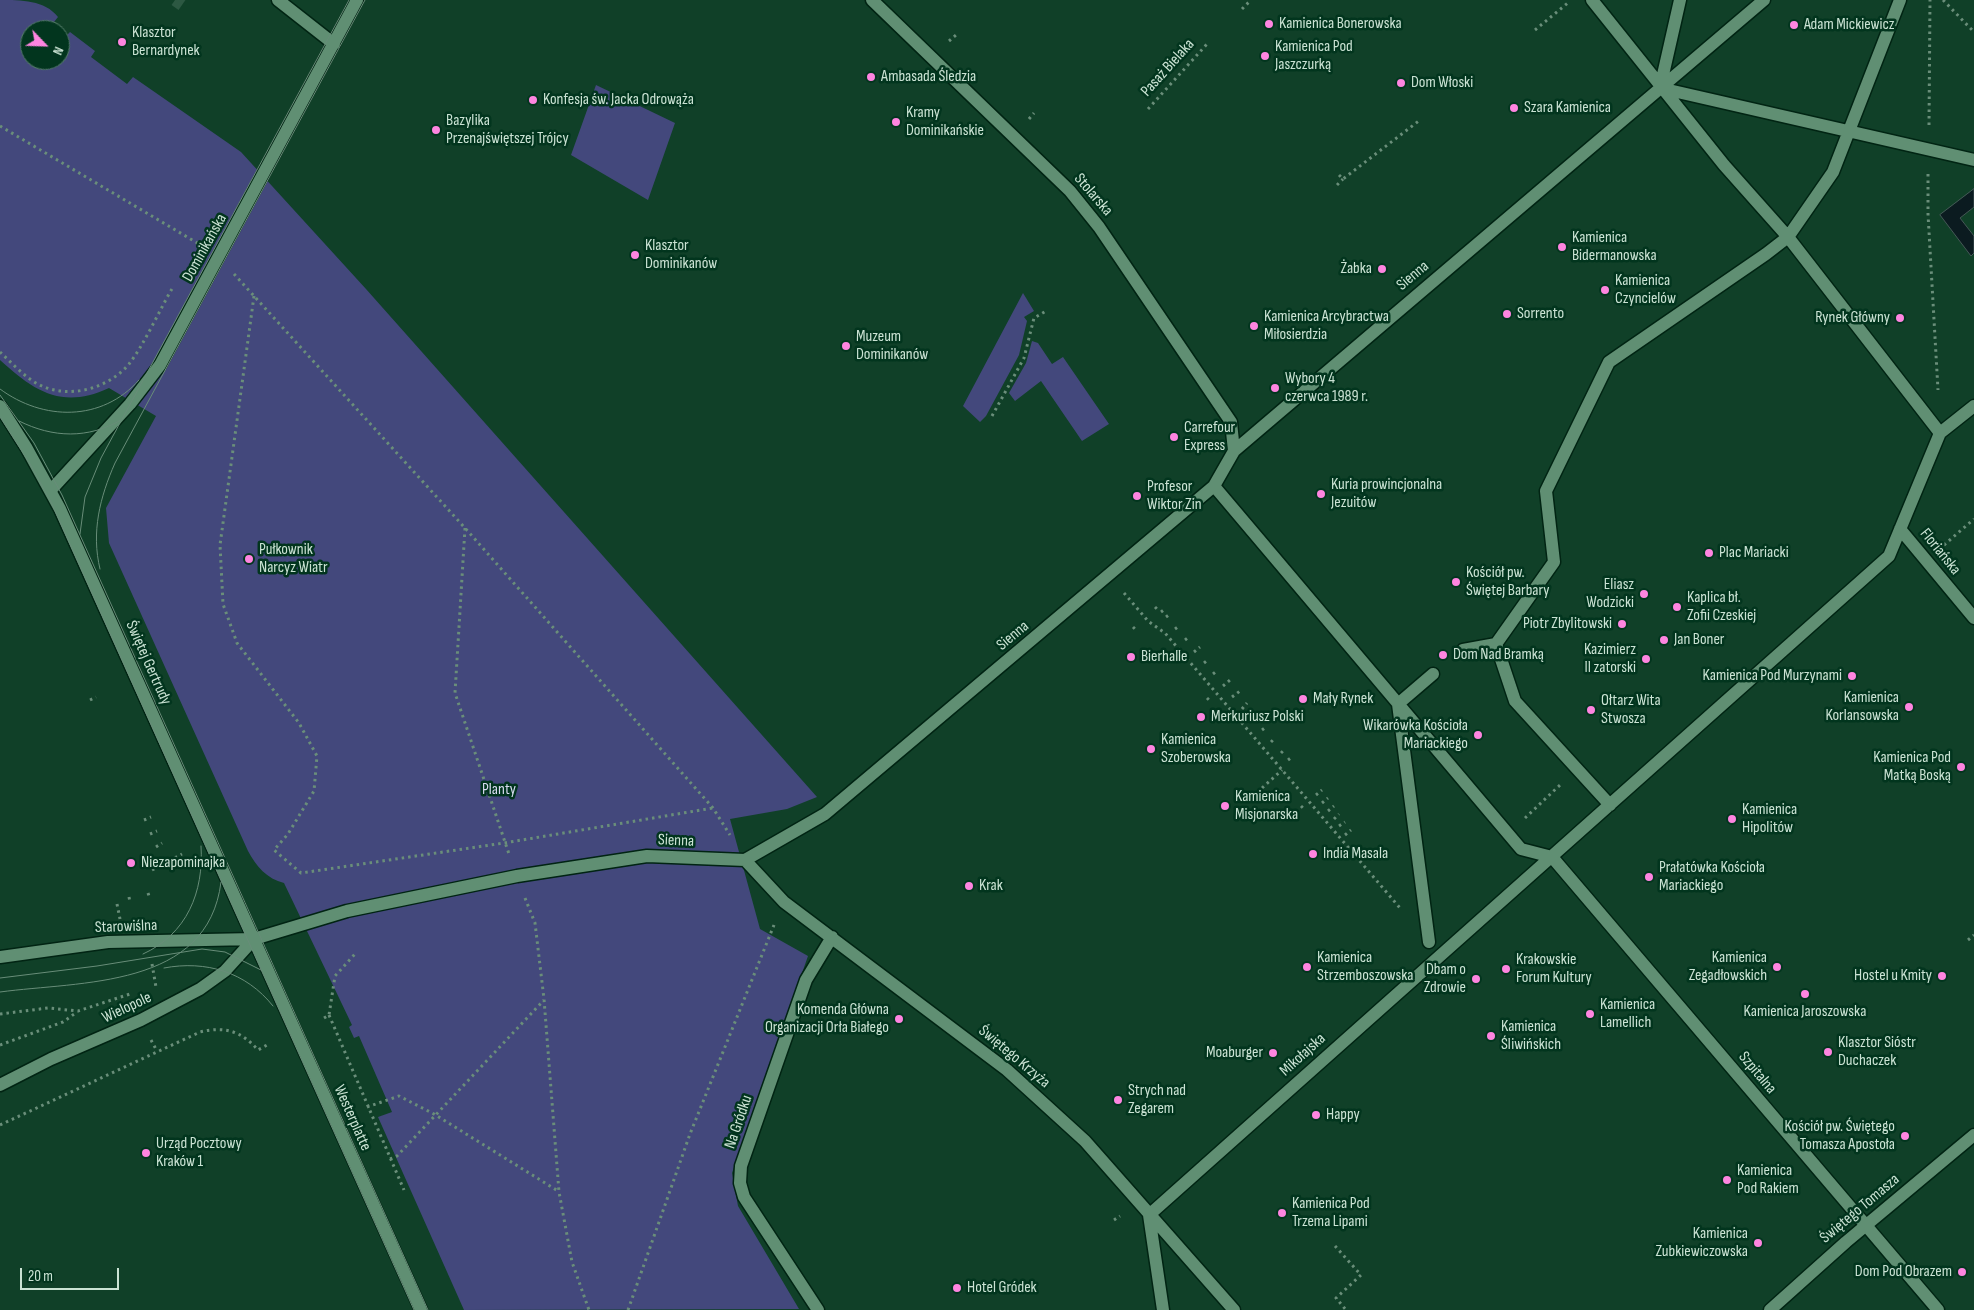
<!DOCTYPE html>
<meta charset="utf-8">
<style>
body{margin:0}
#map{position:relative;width:1974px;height:1310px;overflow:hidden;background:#104028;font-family:"Sofia Sans Condensed",sans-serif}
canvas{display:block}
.north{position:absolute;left:20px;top:20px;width:50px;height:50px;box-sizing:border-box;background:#02351e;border:1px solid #527b67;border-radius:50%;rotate:114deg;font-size:14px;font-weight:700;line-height:20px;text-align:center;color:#cbe3d4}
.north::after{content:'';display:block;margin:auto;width:18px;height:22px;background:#fe85e0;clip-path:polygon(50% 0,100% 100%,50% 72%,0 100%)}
.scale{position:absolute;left:20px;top:1268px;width:99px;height:22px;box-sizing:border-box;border:2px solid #cbe3d4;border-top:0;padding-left:6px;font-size:15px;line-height:18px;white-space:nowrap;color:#cbe3d4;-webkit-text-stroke:4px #02351e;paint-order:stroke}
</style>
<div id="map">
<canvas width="1974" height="1310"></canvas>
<div class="north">N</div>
<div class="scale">20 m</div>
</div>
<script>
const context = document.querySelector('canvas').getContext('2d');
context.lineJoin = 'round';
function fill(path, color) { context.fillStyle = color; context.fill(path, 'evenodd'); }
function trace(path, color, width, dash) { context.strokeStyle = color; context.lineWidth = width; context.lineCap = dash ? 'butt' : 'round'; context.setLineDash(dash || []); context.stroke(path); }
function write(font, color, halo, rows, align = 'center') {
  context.font = font + ' "Sofia Sans Condensed",sans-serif'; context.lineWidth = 5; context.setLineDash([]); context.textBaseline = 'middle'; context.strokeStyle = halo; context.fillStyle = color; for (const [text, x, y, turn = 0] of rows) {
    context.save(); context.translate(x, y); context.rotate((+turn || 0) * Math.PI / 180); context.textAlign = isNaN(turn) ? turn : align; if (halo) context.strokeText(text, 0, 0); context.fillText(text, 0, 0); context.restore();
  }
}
fill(new Path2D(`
 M0 0C21 0 45 0 58 17L50 27 53 30H30V60H60V35L64 38 70 32 95 51 91 57 127 84 133 77 241 152 366 289 817 797 787 809 730 819 760 929 808 956 732 1173 738 1206 799 1309 464 1310 378 1117 392 1112 359 1036 354 1038 349 1027 352 1025 284 883C267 879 256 866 248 851L109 543 106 508 156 416 109 388C62 410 34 391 0 360Z
 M596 85 675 123 648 200 571 155Z
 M1023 293 1034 311 1024 317 1027 321 1019 355 986 416 980 422 963 406Z
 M1032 341 1038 343 1052 364 1063 357 1109 424 1082 441 1041 381 1015 401 1009 393 1026 363Z`), '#43487c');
const water = new Path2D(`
 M1974 189V207L1960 218 1974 236V253L1971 256 1940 215Z`);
fill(water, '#0b1b20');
trace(water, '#455756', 1);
trace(new Path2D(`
 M175 0 182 5`), '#2c5842', 12, [12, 6]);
const minor = new Path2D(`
 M278 0 334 44
 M872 0 1070 191 1099 227 1231 422 1234 451
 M1592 0 1724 165 1788 237 1940 433 1974 406
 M1680 0 1660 88 1974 160
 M0 406 26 447 60 509 421 1310
 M1214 486 1521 849 1552 857
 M51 490 130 404 160 365 357 0
 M1900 529 1974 618
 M1496 644 1515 701 1610 805
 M1463 650 1496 644 1554 562 1546 491 1609 362 1766 254 1788 237 1833 172 1900 0
 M1552 857 1938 1310
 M745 860 784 902 1007 1070 1085 1141 1234 1310
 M1429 942 1398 704 1433 674
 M0 957 108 942 254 939 347 911 517 876 647 856 745 860 825 814 1214 486 1234 451 1764 0
 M0 1085 51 1059 141 1020 200 989 225 971 254 939
 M1149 1215 1889 556 1940 433
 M1149 1215 1163 1310
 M818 1310 744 1197 740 1183 741 1166 806 980 832 937
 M1770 1310 1846 1242 1974 1135`);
trace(minor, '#012413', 15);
trace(new Path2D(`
 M1943 0 1974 32
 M1242 9 1251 0
 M1535 30 1569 2
 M949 41 956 35
 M1148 109 1207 44
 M1029 119 1034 113
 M1929 125 1930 0
 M0 126 199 244
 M1928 174V214L1938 390
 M1339 175 1343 179 1420 120
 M1337 185 1343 179
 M234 274 465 528 713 808 730 835
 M254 296 220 545 223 604 237 643 299 723 317 756 314 791 288 834 274 850 301 873 504 843 713 808
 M0 352C13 364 26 379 42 386 71 399 109 388 129 364 144 345 160 309 173 287
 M992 416 1024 358 1034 318 1046 311
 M465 528 455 693 509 854
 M1944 545 1974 519
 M1124 593 1148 621 1165 633 1400 908
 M1155 607 1159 611
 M1161 612 1165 609
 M1166 617 1170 614
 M1133 627 1137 631
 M1175 629 1179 626
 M1185 640 1190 636
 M1166 652 1169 655
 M1194 652 1200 647
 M1204 663 1209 659
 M1213 674 1218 670
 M1223 686 1230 680
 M1232 697 1240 691
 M1207 698 1210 701
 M90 700 96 697
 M1242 709 1247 703
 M1252 719 1257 715
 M1262 730 1266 727
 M1271 742 1275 738
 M1281 753 1285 749
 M1288 760 1292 757
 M1262 788 1282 770
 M1316 795 1322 790
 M1322 803 1328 798
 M1301 806 1303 808
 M1328 811 1334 806
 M1525 818 1560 785
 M1334 819 1339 814
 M144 820 151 817
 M1339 826 1345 822
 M150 834 157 831
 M1345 835 1351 830
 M156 847 162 843
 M152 870 182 854
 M148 893 150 899
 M129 897 130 902
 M525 898 535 923 544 999 559 1192 572 1262 589 1310
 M117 904 120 919
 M1968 940 1974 935
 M152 964 156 987
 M0 1014 48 1008 78 1011 133 993
 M329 1015 404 1190
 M324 1018 329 1015 335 976 355 954
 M151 1040 157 1051
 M0 1045 63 1022 77 1012
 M367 1107 399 1096 434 1114 558 1191
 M0 1125 200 1032C225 1026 241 1031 258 1050L267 1045
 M390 1159 397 1156 544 1000
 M1114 1220 1120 1216
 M1335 1246 1361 1275 1336 1298 1346 1310
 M628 1310 690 1134 774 925`), '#6a8e7a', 3, [2.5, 4]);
trace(minor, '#608f73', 12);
trace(new Path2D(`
 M0 389C43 421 102 422 139 380
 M0 395 34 443 62 495 428 1310
 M0 417 30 464 51 502 414 1310
 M19 421C53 438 88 439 121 420
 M80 534 85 497 101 458 349 0
 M100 569C91 532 100 497 115 463L365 0
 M143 954C187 934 204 892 201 846
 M164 968C206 960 246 972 273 1006
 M0 978 97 966 202 949 225 952 261 970
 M0 992C81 981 208 989 221 882`), '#688d79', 1);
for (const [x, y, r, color] of [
 [1269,24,5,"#fe85e0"],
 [1794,25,5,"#fe85e0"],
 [122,42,5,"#fe85e0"],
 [1265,56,5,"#fe85e0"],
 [871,77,5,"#fe85e0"],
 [1401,83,5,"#fe85e0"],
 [533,100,5,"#fe85e0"],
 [1514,108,5,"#fe85e0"],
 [896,122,5,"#fe85e0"],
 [436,130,5,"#fe85e0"],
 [1562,247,5,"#fe85e0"],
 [635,255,5,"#fe85e0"],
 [1382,269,5,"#fe85e0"],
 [1605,290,5,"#fe85e0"],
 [1507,314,5,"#fe85e0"],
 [1900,318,5,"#fe85e0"],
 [1254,326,5,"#fe85e0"],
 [846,346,5,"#fe85e0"],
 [1275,388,5,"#fe85e0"],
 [1174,437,5,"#fe85e0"],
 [1321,494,5,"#fe85e0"],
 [1137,496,5,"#fe85e0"],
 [1709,553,5,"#fe85e0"],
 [249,559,5,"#fe85e0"],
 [1456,582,5,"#fe85e0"],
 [1644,594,5,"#fe85e0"],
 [1677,607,5,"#fe85e0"],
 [1622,624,5,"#fe85e0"],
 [1664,640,5,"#fe85e0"],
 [1443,655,5,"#fe85e0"],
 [1131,657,5,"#fe85e0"],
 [1646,659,5,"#fe85e0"],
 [1852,676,5,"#fe85e0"],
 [1303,699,5,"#fe85e0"],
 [1909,707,5,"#fe85e0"],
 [1591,710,5,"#fe85e0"],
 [1201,717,5,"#fe85e0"],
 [1478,735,5,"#fe85e0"],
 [1151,749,5,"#fe85e0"],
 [1961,767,5,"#fe85e0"],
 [1225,806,5,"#fe85e0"],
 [1732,819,5,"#fe85e0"],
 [1313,854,5,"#fe85e0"],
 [131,863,5,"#fe85e0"],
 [1649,877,5,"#fe85e0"],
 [969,886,5,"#fe85e0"],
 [1307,967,5,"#fe85e0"],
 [1777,967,5,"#fe85e0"],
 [1506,969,5,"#fe85e0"],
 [1942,976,5,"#fe85e0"],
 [1476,979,5,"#fe85e0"],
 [1805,994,5,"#fe85e0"],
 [1590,1014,5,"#fe85e0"],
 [899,1019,5,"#fe85e0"],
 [1491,1036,5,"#fe85e0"],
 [1828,1052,5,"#fe85e0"],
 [1273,1053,5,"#fe85e0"],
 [1118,1100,5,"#fe85e0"],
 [1316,1115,5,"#fe85e0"],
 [1905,1136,5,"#fe85e0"],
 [146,1153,5,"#fe85e0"],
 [1727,1180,5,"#fe85e0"],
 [1282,1213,5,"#fe85e0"],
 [1758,1243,5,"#fe85e0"],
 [1962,1272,5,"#fe85e0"],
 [957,1288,5,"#fe85e0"]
]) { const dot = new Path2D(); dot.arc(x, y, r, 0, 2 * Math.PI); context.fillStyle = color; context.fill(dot); trace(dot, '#02351e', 2); }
write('16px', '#cbe3d4', '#02351e', [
 ["Kamienica Bonerowska",1279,24],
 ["Adam Mickiewicz",1804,25],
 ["Klasztor",132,33],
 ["Bernardynek",132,51],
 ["Kamienica Pod",1275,47],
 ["Jaszczurką",1275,65],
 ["Ambasada Śledzia",881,77],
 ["Dom Włoski",1411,83],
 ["Konfesja św. Jacka Odrowąża",543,100],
 ["Szara Kamienica",1524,108],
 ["Kramy",906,113],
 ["Dominikańskie",906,131],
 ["Bazylika",446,121],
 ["Przenajświętszej Trójcy",446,139],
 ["Kamienica",1572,238],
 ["Bidermanowska",1572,256],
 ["Klasztor",645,246],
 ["Dominikanów",645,264],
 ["Żabka",1372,269,"right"],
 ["Kamienica",1615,281],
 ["Czyncielów",1615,299],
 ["Sorrento",1517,314],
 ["Kamienica Arcybractwa",1264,317],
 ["Miłosierdzia",1264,335],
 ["Rynek Główny",1890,318,"right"],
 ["Muzeum",856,337],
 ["Dominikanów",856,355],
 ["Wybory 4",1285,379],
 ["czerwca 1989 r.",1285,397],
 ["Carrefour",1184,428],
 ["Express",1184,446],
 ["Kuria prowincjonalna",1331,485],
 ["Jezuitów",1331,503],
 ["Profesor",1147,487],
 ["Wiktor Zin",1147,505],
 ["Pułkownik",259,550],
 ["Narcyz Wiatr",259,568],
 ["Plac Mariacki",1719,553],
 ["Kościół pw.",1466,573],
 ["Świętej Barbary",1466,591],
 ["Eliasz",1634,585,"right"],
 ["Wodzicki",1634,603,"right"],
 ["Kaplica bł.",1687,598],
 ["Zofii Czeskiej",1687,616],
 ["Piotr Zbylitowski",1612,624,"right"],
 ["Jan Boner",1674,640],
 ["Kazimierz",1636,650,"right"],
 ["II zatorski",1636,668,"right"],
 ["Dom Nad Bramką",1453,655],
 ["Bierhalle",1141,657],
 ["Kamienica Pod Murzynami",1842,676,"right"],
 ["Kamienica",1899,698,"right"],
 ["Korlansowska",1899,716,"right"],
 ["Mały Rynek",1313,699],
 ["Ołtarz Wita",1601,701],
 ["Stwosza",1601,719],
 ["Merkuriusz Polski",1211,717],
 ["Wikarówka Kościoła",1468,726,"right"],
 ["Mariackiego",1468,744,"right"],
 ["Kamienica",1161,740],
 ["Szoberowska",1161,758],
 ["Kamienica Pod",1951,758,"right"],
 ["Matką Boską",1951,776,"right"],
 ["Kamienica",1235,797],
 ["Misjonarska",1235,815],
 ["Kamienica",1742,810],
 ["Hipolitów",1742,828],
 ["India Masala",1323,854],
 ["Niezapominajka",141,863],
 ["Prałatówka Kościoła",1659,868],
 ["Mariackiego",1659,886],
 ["Krak",979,886],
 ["Kamienica",1317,958],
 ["Strzemboszowska",1317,976],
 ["Kamienica",1767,958,"right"],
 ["Zegadłowskich",1767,976,"right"],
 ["Krakowskie",1516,960],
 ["Forum Kultury",1516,978],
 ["Dbam o",1466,970,"right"],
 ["Zdrowie",1466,988,"right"],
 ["Hostel u Kmity",1932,976,"right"],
 ["Kamienica",1600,1005],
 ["Lamellich",1600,1023],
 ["Komenda Główna",889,1010,"right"],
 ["Organizacji Orła Białego",889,1028,"right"],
 ["Kamienica Jaroszowska",1805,1012,"center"],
 ["Kamienica",1501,1027],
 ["Śliwińskich",1501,1045],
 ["Klasztor Sióstr",1838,1043],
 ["Duchaczek",1838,1061],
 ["Moaburger",1263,1053,"right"],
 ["Strych nad",1128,1091],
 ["Zegarem",1128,1109],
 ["Happy",1326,1115],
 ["Kościół pw. Świętego",1895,1127,"right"],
 ["Tomasza Apostoła",1895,1145,"right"],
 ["Urząd Pocztowy",156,1144],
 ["Kraków 1",156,1162],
 ["Kamienica",1737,1171],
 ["Pod Rakiem",1737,1189],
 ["Kamienica Pod",1292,1204],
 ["Trzema Lipami",1292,1222],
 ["Kamienica",1748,1234,"right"],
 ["Zubkiewiczowska",1748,1252,"right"],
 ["Dom Pod Obrazem",1952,1272,"right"],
 ["Hotel Gródek",967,1288]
], 'left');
write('16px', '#cbe3d4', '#02351e', [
 ["Pasaż Bielaka",1168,68,-48],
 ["Stolarska",1093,195,49],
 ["Dominikańska",205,248,-61],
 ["Sienna",1413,276,-40],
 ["Floriańska",1940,552,51],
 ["Sienna",1013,636,-40],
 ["Świętej Gertrudy",148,663,66],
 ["Sienna",676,841,2],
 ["Starowiślna",126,927,-2],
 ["Wielopole",127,1008,-25],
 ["Mikołajska",1303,1055,-42],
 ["Świętego Krzyża",1014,1057,40],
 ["Szpitalna",1757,1073,50],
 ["Westerplatte",352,1118,66],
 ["Na Gródku",739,1122,-71],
 ["Świętego Tomasza",1860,1209,-40]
]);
write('16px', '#d9dcf2', '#02351e', [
 ["Planty",499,790]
]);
</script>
